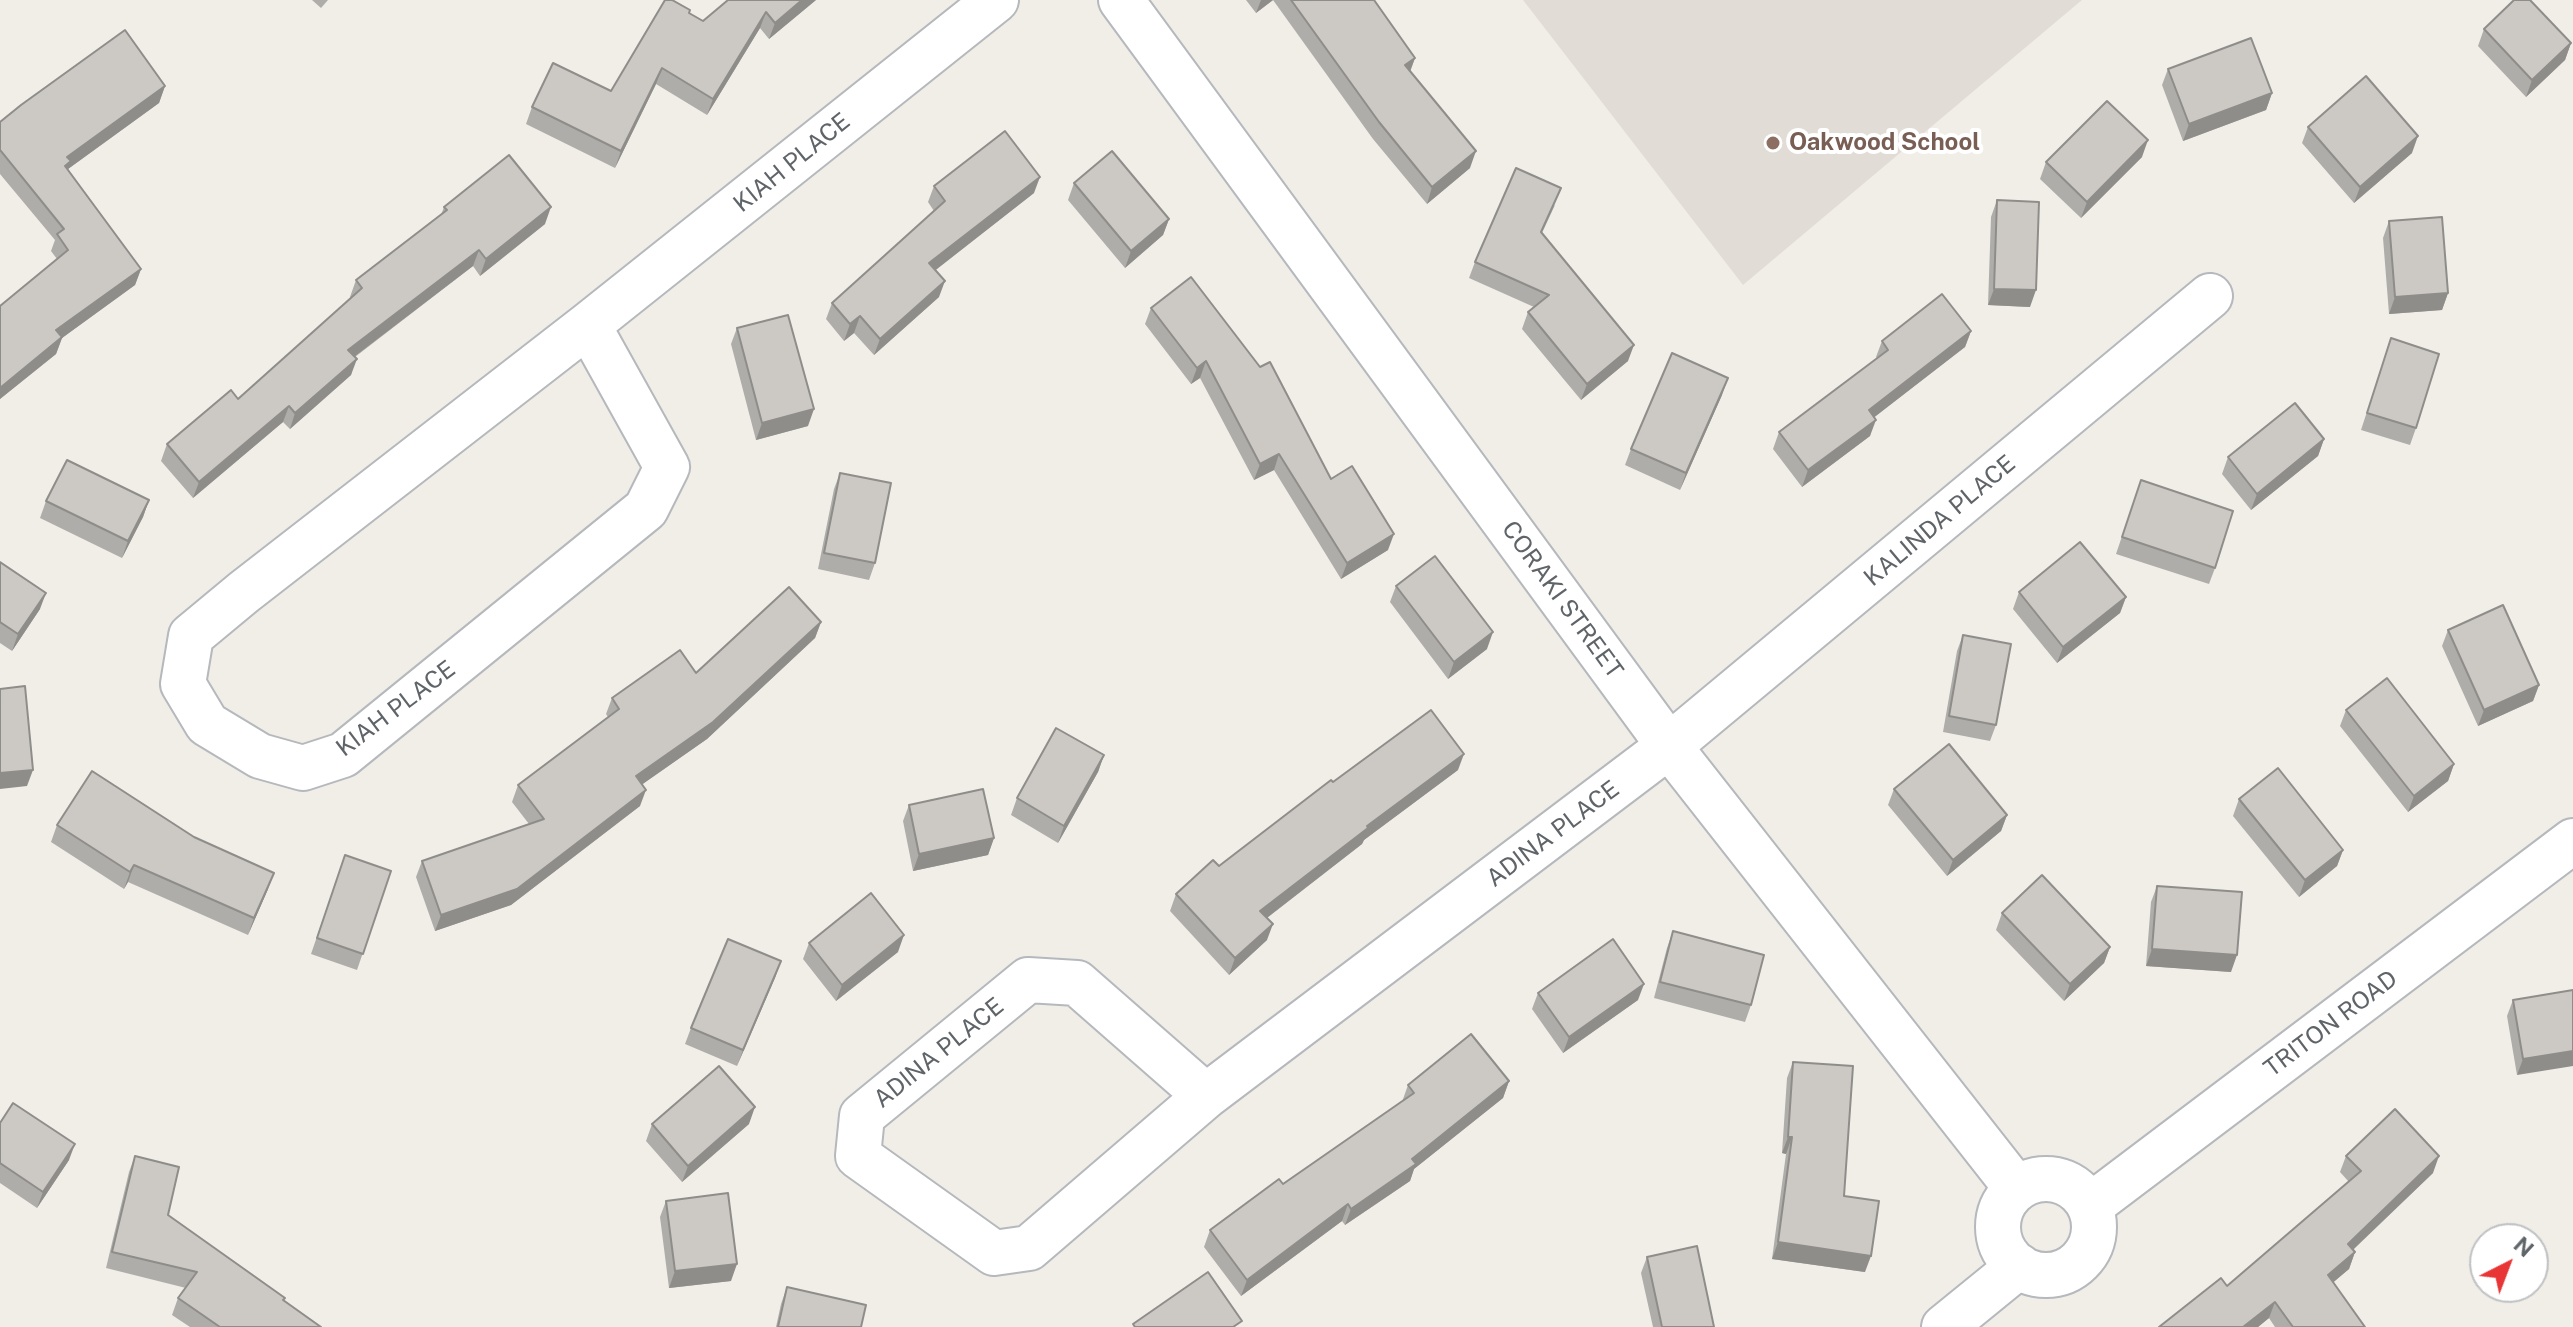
<!DOCTYPE html>
<style>
body{margin:0}
#map{position:relative;width:2573px;height:1327px;overflow:hidden;background:#f1eee8;font-family:"Public Sans",sans-serif}
canvas{display:block}
.north{position:absolute;left:2469px;top:1223px;width:80px;height:80px;box-sizing:border-box;background:#fff;border:2px solid #bfc1c3;border-radius:50%;rotate:42deg;font-size:22px;font-weight:700;line-height:32px;text-align:center;color:#5f6468}
.north::after{content:'';display:block;margin:auto;width:28px;height:36px;background:#e83637;clip-path:polygon(50% 0,100% 100%,50% 72%,0 100%)}
</style>
<div id="map">
<canvas width="2573" height="1327"></canvas>
<div class="north">N</div>
</div>
<script>
const context = document.querySelector('canvas').getContext('2d');
context.lineJoin = 'round';
function fill(path, color) { context.fillStyle = color; context.fill(path, 'evenodd'); }
function trace(path, color, width, dash) { context.strokeStyle = color; context.lineWidth = width; context.lineCap = dash ? 'butt' : 'round'; context.setLineDash(dash || []); context.stroke(path); }
function write(font, color, halo, rows, align = 'center') {
  context.font = font + ' "Public Sans",sans-serif'; context.lineWidth = 8; context.setLineDash([]); context.textBaseline = 'middle'; context.strokeStyle = halo; context.fillStyle = color; for (const [text, x, y, turn = 0] of rows) {
    context.save(); context.translate(x, y); context.rotate((+turn || 0) * Math.PI / 180); context.textAlign = isNaN(turn) ? turn : align; if (halo) context.strokeText(text, 0, 0); context.fillText(text, 0, 0); context.restore();
  }
}
fill(new Path2D(`
 M1523 0H2082L1743 285Z`), '#e1ddd6');
const minor = new Path2D(`
 M1121 0 1669 746 2017 1189
 M588 325 667 467 646 509 343 755 303 768 260 756 207 724 183 684 191 636 244 592 588 325 996 0
 M1206 1096 1077 983 1028 980 862 1116 858 1156 994 1253 1029 1248 1206 1096 1669 746 2210 296
 M1998 1227a48 48 0 1 1 96 0a48 48 0 1 1-96 0Z
 M2090 1206 2573 841
 M1944 1327 2019 1266`);
trace(minor, '#b5b8bc', 48);
trace(minor, '#fff', 44);
fill(new Path2D(`
 M312 0H328L321 8Z
 M816 0 769 39 760 28 707 115 656 84 615 168 526 124 532 107 611 91 689 13 703 21Z
 M1246 0H1273L1256 13Z
 M1273 0H1374L1415 58 1410 72 1470 168 1427 204 1373 139Z
 M2484 29 2571 43 2565 60 2526 97 2478 46Z
 M2168 69 2272 93 2266 110 2183 141 2162 85Z
 M165 86 159 103 68 169 141 269 135 285 62 338 56 354 0 399V306L57 259 51 251 55 240 0 174V122Z
 M2308 127 2412 153 2354 203 2302 143Z
 M2142 157 2081 218 2040 179 2046 162Z
 M1074 183 1169 219 1163 235 1125 268 1068 200Z
 M934 186 1034 193 935 270 939 297 874 355 854 333 844 341 826 319 832 303 934 211 928 202Z
 M1997 200 2030 307 1988 305 1991 217Z
 M1555 205 1542 233 1628 361 1581 400 1522 329 1528 312 1534 307 1469 278 1475 262Z
 M444 207 545 224 480 276 473 266 355 357 351 375 290 429 283 422 193 498 161 461 167 444 238 399 351 298 350 297 356 280 441 215Z
 M2389 221 2448 293 2442 310 2389 314 2383 238Z
 M1151 308 1331 479 1388 550 1341 579 1274 470 1254 480 1200 378 1191 384 1145 324Z
 M737 328 808 426 756 440 731 344Z
 M1971 331 1965 347 1874 417 1870 436 1802 487 1773 449 1779 432 1877 358 1876 357 1882 341Z
 M2391 338 2416 428 2410 445 2361 430Z
 M1722 395 1680 490 1625 465 1631 449Z
 M2324 439 2318 456 2251 510 2222 474 2228 457Z
 M840 473 875 563 869 580 818 569 834 489Z
 M2141 480 2215 568 2209 584 2116 554Z
 M149 500 143 517 122 558 40 518 46 501Z
 M0 562 40 609 12 651 0 643Z
 M1396 586 1487 649 1448 679 1390 602Z
 M2019 592 2126 597 2120 613 2057 663 2013 609Z
 M821 622 815 638 707 739 642 784 640 806 511 905 435 931 416 877 422 861 529 824 512 802 518 785 608 717 606 714 612 698 696 673Z
 M2448 630 2539 685 2533 701 2478 726 2442 646Z
 M1963 635 1996 725 1990 741 1943 732 1957 651Z
 M2346 710 2454 764 2448 781 2408 812 2340 726Z
 M1104 755 1098 772 1058 843 1011 815 1017 798Z
 M1458 770 1364 840 1362 844 1267 918V940L1229 975 1170 911 1176 894 1219 866 1333 782Z
 M1894 789 2007 815 2001 831 1947 876 1888 805Z
 M2239 799 2343 850 2337 866 2299 897 2233 816Z
 M909 805 994 838 988 855 913 871 903 821Z
 M57 825 268 889 248 935 128 882 124 889 51 842Z
 M345 855 391 871 357 970 311 954Z
 M2157 886 2231 972 2146 966 2151 902Z
 M2002 913 2110 947 2104 963 2064 1001 1996 930Z
 M1673 931 1751 1005 1745 1022 1654 998 1667 948Z
 M809 943 898 952 836 1001 803 959Z
 M781 961 737 1066 685 1044 691 1028Z
 M2573 990 2517 1075 2507 1016 2513 1000Z
 M1538 993 1638 1000 1563 1053 1532 1009Z
 M1793 1062 1844 1196 1865 1272 1772 1259 1786 1154 1782 1153 1787 1078Z
 M1509 1081 1503 1098 1414 1169 1410 1181 1345 1225 1342 1221 1241 1296 1204 1247 1210 1230 1283 1184 1402 1102 1408 1085Z
 M0 1123 69 1160 37 1208 0 1183Z
 M652 1124H749L682 1182 646 1141Z
 M135 1156 168 1215 321 1327H190L172 1315 178 1298 186 1288 106 1268 129 1172Z
 M2346 1156 2433 1173 2353 1250 2355 1252 2349 1269 2333 1282 2365 1327H2275L2269 1318 2258 1327 2227 1286 2349 1182 2340 1172Z
 M666 1201 731 1281 669 1288 660 1217Z
 M1647 1257 1714 1327H1653L1641 1273Z
 M787 1287 861 1327H776L781 1304Z`), '#afada9');
fill(new Path2D(`
 M802 0H816L769 39 775 23Z
 M1261 0H1273L1256 13Z
 M766 12 760 28 707 115 713 99Z
 M2571 43 2565 60 2526 97 2532 80Z
 M1415 58 1409 74 1405 65Z
 M662 68 656 84 615 168 621 151Z
 M165 86 159 103 68 169 59 182 67 157Z
 M2272 93 2266 110 2183 141 2189 124Z
 M2418 136 2412 153 2354 203 2360 187Z
 M2148 140 2142 157 2081 218 2087 202Z
 M1476 151 1470 168 1427 204 1432 187Z
 M1040 177 1034 193 923 280 929 263Z
 M551 207 545 224 480 276 486 259Z
 M1169 219 1163 235 1125 268 1131 251Z
 M479 250 473 266 342 366 348 350Z
 M141 269 135 285 62 338 56 354 0 399V388L56 330Z
 M945 281 939 297 874 355 880 339Z
 M1994 289 2036 290 2030 307 1988 305Z
 M2448 293 2442 310 2389 314 2395 297Z
 M860 316 854 333 844 341 850 324Z
 M1971 331 1965 347 1863 426 1869 410Z
 M1634 345 1628 361 1581 400 1587 384Z
 M357 359 351 375 290 429 295 413Z
 M1206 361 1200 378 1191 384 1197 368Z
 M1728 378 1722 395 1680 490 1686 473Z
 M289 406 283 422 193 498 199 482Z
 M814 409 808 426 756 440 762 423Z
 M1876 420 1870 436 1802 487 1808 470Z
 M2324 439 2318 456 2251 510 2257 494Z
 M1279 454 1274 470 1254 480 1260 464Z
 M149 500 143 517 122 558 128 541Z
 M1394 534 1388 550 1341 579 1347 563Z
 M46 593 40 609 12 651 18 634Z
 M2126 597 2120 613 2057 663 2063 647Z
 M821 622 815 638 707 739 630 793 636 776Z
 M1493 632 1487 649 1448 679 1454 662Z
 M2539 685 2533 701 2478 726 2484 710Z
 M1464 754 1458 770 1364 840 1362 844 1255 927 1260 911 1367 826Z
 M1104 755 1098 772 1058 843 1064 826Z
 M2454 764 2448 781 2408 812 2414 796Z
 M33 770 27 786 0 789V773Z
 M646 790 640 806 511 905 435 931 441 915Z
 M2007 815 2001 831 1947 876 1953 860Z
 M994 838 988 855 913 871 919 854Z
 M2343 850 2337 866 2299 897 2305 880Z
 M134 865 128 882 124 889 130 872Z
 M274 873 268 889 248 935 254 918Z
 M1273 924 1267 940 1229 975 1235 958Z
 M904 935 898 952 836 1001 842 985Z
 M2110 947 2104 963 2064 1001 2070 984Z
 M2152 949 2237 955 2231 972 2146 966Z
 M781 961 775 978 737 1066 743 1050Z
 M1644 984 1638 1000 1563 1053 1569 1037Z
 M2573 1051V1066L2517 1075 2523 1059Z
 M1509 1081 1503 1098 1414 1169 1410 1181 1345 1225 1351 1209Z
 M755 1107 749 1124 682 1182 688 1166Z
 M1788 1137H1792L1786 1154 1782 1153Z
 M75 1144 69 1160 37 1208 43 1192Z
 M2439 1156 2433 1173 2342 1260 2348 1244Z
 M1348 1204 1342 1221 1241 1296 1247 1280Z
 M1778 1242 1871 1256 1865 1272 1772 1259Z
 M2355 1252 2349 1269 2322 1292 2328 1275Z
 M737 1264 731 1281 669 1288 675 1271Z
 M2275 1302 2269 1318 2258 1327H2243Z`), '#8f8d8a');
const building = new Path2D(`
 M665 0H672L690 10 689 13 703 21 728 0H802L775 23 766 12 713 99 662 68 621 151 532 107 553 63 611 91Z
 M1291 0H1374L1415 58 1405 65 1476 151 1432 187 1379 122Z
 M2514 0H2530L2571 43 2532 80 2484 29Z
 M125 30 165 86 67 157 71 161 65 166 141 269 56 330 62 337 0 388V306L68 250 57 234 64 229 0 150V122L21 105Z
 M2251 38 2272 93 2189 124 2168 69Z
 M2366 76 2418 136 2360 187 2308 127Z
 M2107 101 2148 140 2087 202 2046 162Z
 M1005 131 1040 177 929 263 945 281 880 339 860 316 850 324 832 303 945 201 934 186Z
 M1112 151 1169 219 1131 251 1074 183Z
 M509 155 551 207 486 259 479 250 348 350 357 359 295 413 289 406 199 482 167 444 231 390 238 399 362 288 356 280 447 210 444 207Z
 M1516 168 1561 188 1541 232 1634 345 1587 384 1528 312 1549 295 1475 262Z
 M1997 200 2039 202 2036 290 1994 289Z
 M2442 217 2448 293 2395 297 2389 221Z
 M1191 277 1260 367 1270 362 1331 479 1352 466 1394 534 1347 563 1279 454 1260 464 1206 361 1197 368 1151 308Z
 M1942 294 1971 331 1869 410 1876 420 1808 470 1779 432 1888 350 1882 341Z
 M788 315 814 409 762 423 737 328Z
 M2391 338 2439 354 2416 428 2367 413Z
 M1672 353 1728 378 1686 473 1631 449Z
 M2295 403 2324 439 2257 494 2228 457Z
 M67 460 149 500 128 541 46 501Z
 M840 473 891 483 875 563 824 553Z
 M2141 480 2233 511 2215 568 2122 537Z
 M2080 542 2126 597 2063 647 2019 592Z
 M1435 556 1493 632 1454 662 1396 586Z
 M0 562 46 593 18 634 0 622Z
 M789 587 821 622 713 722 636 776 646 790 517 889 441 915 422 861 544 819 518 785 619 709 612 698 680 650 696 673Z
 M2503 605 2539 685 2484 710 2448 630Z
 M1963 635 2011 644 1996 725 1949 716Z
 M2387 678 2454 764 2414 796 2346 710Z
 M25 686 33 770 0 773V689Z
 M1431 710 1464 754 1367 826 1368 828 1260 911 1273 924 1235 958 1176 894 1213 860 1219 866 1331 780 1333 782Z
 M1056 728 1104 755 1064 826 1017 798Z
 M1949 744 2007 815 1953 860 1894 789Z
 M2278 768 2343 850 2305 880 2239 799Z
 M92 771 194 837 274 873 254 918 134 865 130 872 57 825Z
 M983 789 994 838 919 854 909 805Z
 M345 855 391 871 363 954 317 938Z
 M2042 875 2110 947 2070 984 2002 913Z
 M2157 886 2242 892 2237 955 2152 949Z
 M871 893 904 935 842 985 809 943Z
 M1673 931 1764 955 1751 1005 1660 982Z
 M728 939 781 961 743 1050 691 1028Z
 M1613 939 1644 984 1569 1037 1538 993Z
 M2573 990V1051L2523 1059 2513 1000Z
 M1471 1034 1509 1081 1412 1159 1416 1164 1351 1209 1348 1204 1247 1280 1210 1230 1279 1179 1283 1184 1414 1093 1408 1085Z
 M1793 1062 1853 1066 1844 1196 1879 1201 1871 1256 1778 1242 1792 1137H1788Z
 M719 1066 755 1107 688 1166 652 1124Z
 M13 1103 75 1144 43 1192 0 1163V1123Z
 M2395 1109 2439 1156 2348 1244 2355 1252 2328 1275 2365 1327H2293L2275 1302 2243 1327H2159L2221 1278 2227 1286 2361 1171 2346 1156Z
 M135 1156 179 1167 168 1215 285 1298 283 1300 321 1327H220L178 1298 197 1272 112 1252Z
 M728 1193 737 1264 675 1271 666 1201Z
 M1697 1246 1714 1327H1662L1647 1257Z
 M1208 1272 1242 1321 1233 1327H1135L1133 1324Z
 M787 1287 866 1305 861 1327H778Z`);
fill(building, '#ccc9c5');
trace(building, '#8f8d8a', 2);
for (const [x, y, r, color] of [
 [1773,143,8,"#8d6e63"]
]) { const dot = new Path2D(); dot.arc(x, y, r, 0, 2 * Math.PI); context.fillStyle = color; context.fill(dot); trace(dot, '#fff', 3); }
write('bold 24px', '#785e54', '#fff', [
 ["Oakwood School",1789,143]
], 'left');
write('24px', '#5f6468', '#fff', [
 ["KIAH PLACE",792,163,-39],
 ["KALINDA PLACE",1940,521,-40],
 ["CORAKI STREET",1562,600,54],
 ["KIAH PLACE",396,709,-37],
 ["ADINA PLACE",1553,834,-37],
 ["TRITON ROAD",2331,1024,-37],
 ["ADINA PLACE",939,1053,-39]
]);
</script>
